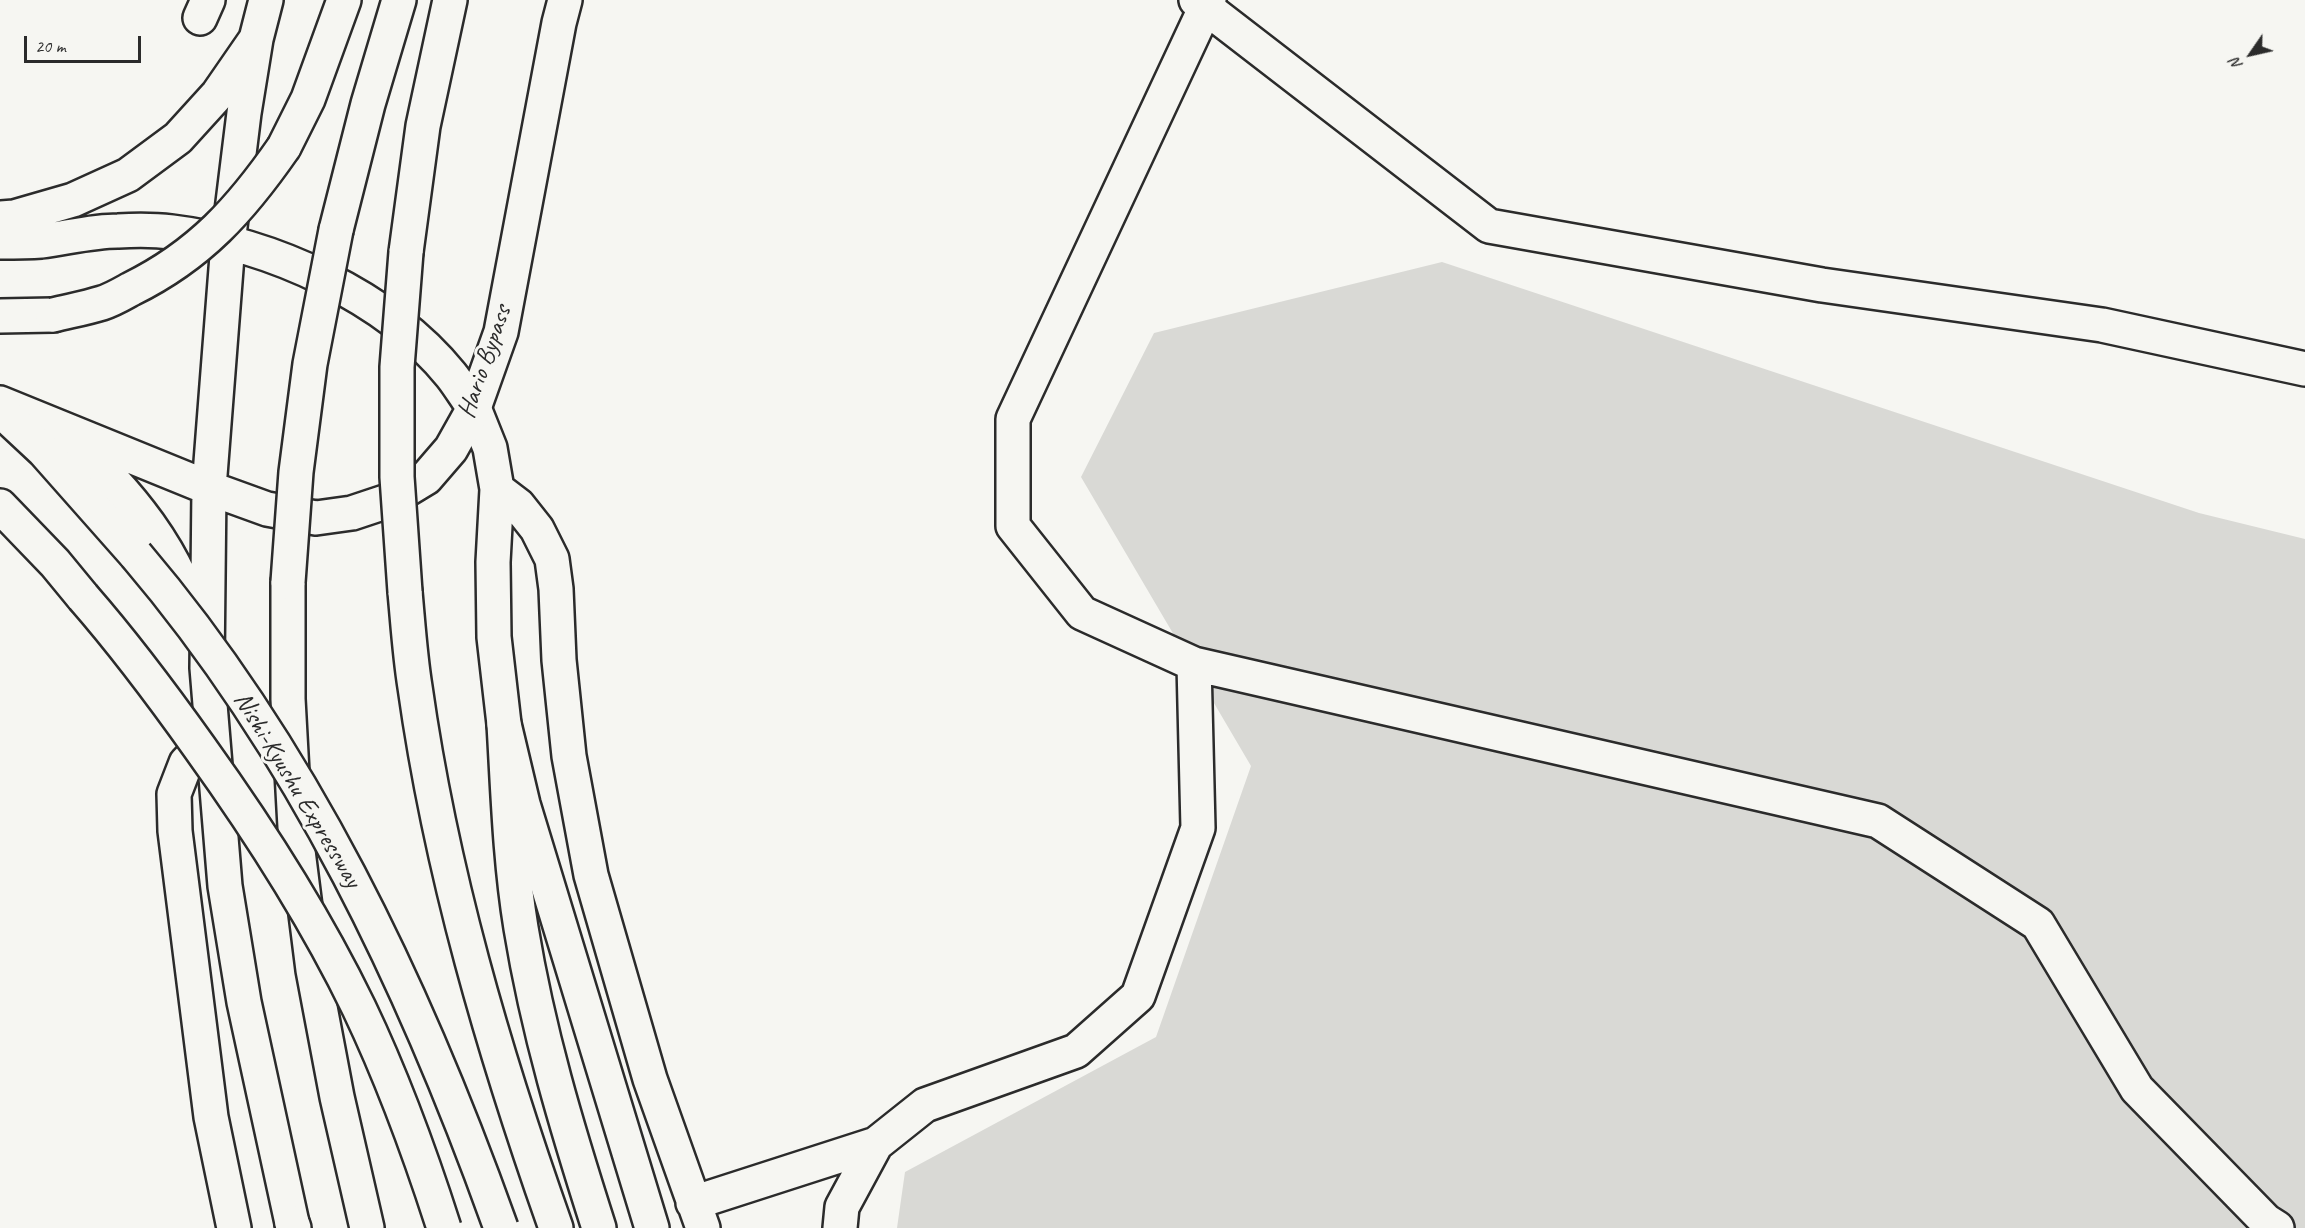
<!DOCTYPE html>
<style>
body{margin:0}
#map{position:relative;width:2305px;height:1228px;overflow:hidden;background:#f6f6f2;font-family:Caveat,sans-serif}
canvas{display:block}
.north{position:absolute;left:2221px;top:24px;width:60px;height:60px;-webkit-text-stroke:4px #f6f6f2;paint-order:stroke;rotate:236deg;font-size:16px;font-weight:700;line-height:24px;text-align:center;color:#2b2b2b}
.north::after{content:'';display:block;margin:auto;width:21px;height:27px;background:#2b2b2b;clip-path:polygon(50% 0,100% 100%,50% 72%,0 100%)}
.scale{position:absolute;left:24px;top:36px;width:117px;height:27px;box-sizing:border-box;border:3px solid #2b2b2b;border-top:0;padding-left:8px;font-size:18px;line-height:21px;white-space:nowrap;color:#2b2b2b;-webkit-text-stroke:4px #f6f6f2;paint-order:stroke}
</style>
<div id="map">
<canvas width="2305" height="1228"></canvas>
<div class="north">N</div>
<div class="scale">20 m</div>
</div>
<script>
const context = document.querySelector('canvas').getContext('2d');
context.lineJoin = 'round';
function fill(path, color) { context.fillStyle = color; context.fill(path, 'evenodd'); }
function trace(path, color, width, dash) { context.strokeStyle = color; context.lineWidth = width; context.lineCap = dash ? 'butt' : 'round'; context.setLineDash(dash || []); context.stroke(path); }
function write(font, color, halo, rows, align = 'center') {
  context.font = font + ' Caveat,sans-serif'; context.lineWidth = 6; context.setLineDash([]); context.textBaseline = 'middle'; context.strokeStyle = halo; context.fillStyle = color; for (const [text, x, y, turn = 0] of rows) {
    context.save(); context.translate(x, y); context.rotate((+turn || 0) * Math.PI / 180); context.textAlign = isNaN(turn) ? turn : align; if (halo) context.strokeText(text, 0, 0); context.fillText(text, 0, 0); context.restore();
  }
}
fill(new Path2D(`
 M1442 262 2199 513 2305 539V1228H897L905 1172 1156 1037 1251 766 1081 477 1154 333Z`), '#d9d9d5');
const minor = new Path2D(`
 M1196 0 1489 226 1822 285 2102 325 2305 369
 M200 18 208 0
 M474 408 490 448 497 489 493 562 494 637 504 724 523 804 652 1228
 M497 489 518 505 537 529 552 559 556 589 559 660 569 756 591 875 650 1079 703 1228
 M1194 664 1878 821 2038 924 2137 1089 2266 1221 2277 1228
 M212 736 186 763 174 794 175 831 211 1117 234 1228
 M693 1203 876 1144
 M840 1228 842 1207 876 1144 925 1105 1076 1051 1138 996 1198 828 1194 664 1082 613 1013 526V419L1209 0`);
const trunk = new Path2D(`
 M256 39 244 113 228 243 209 488 207 668 225 886 244 1002 292 1223
 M284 147 308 99 344 0
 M0 218 14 217 73 200 128 175 178 138 218 94 256 39 266 0
 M336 230 368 104 399 0
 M0 242C14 242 28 242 41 241 66 238 92 231 118 231 136 230 155 230 172 232 271 244 387 296 451 375 459 385 466 397 474 408
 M0 316 53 315
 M0 403 209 488 267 509 316 518 352 513 388 501 426 478 451 449 474 408 501 332 559 23 565 0
 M68 438C126 487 182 555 198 631
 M288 582V699L295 827 313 970 337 1097 367 1228`);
const motorway = new Path2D(`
 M406 252 423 126 450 0
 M0 410 44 451 136 555
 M0 506 55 563 83 597
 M405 592C408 624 410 656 415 687 441 872 494 1053 556 1228
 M504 724C508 792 510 861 521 928 538 1032 567 1128 599 1228
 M292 1223 294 1228`);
trace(minor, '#2b2b2b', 38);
trace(trunk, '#2b2b2b', 38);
trace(motorway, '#2b2b2b', 38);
trace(minor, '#f6f6f2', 33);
trace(trunk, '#f6f6f2', 33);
trace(motorway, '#f6f6f2', 33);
const trunkBridge = new Path2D(`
 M53 315C69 311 86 308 102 303 112 300 122 294 131 289 200 255 241 209 284 147
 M288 582 296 472 310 364 336 230`);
const motorwayBridge = new Path2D(`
 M136 555C303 751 415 987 501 1228
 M405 592 397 477V367L406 252
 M83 597C125 645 163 696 200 748 259 830 315 917 359 1008 393 1079 420 1153 444 1228`);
trace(trunkBridge, '#2b2b2b', 38, []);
trace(motorwayBridge, '#2b2b2b', 38, []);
trace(trunkBridge, '#f6f6f2', 33);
trace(motorwayBridge, '#f6f6f2', 33);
write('26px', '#2b2b2b', '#f6f6f2', [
 ["Hario Bypass",485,362,-71],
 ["Nishi-Kyushu Expressway",297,790,59]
]);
</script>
